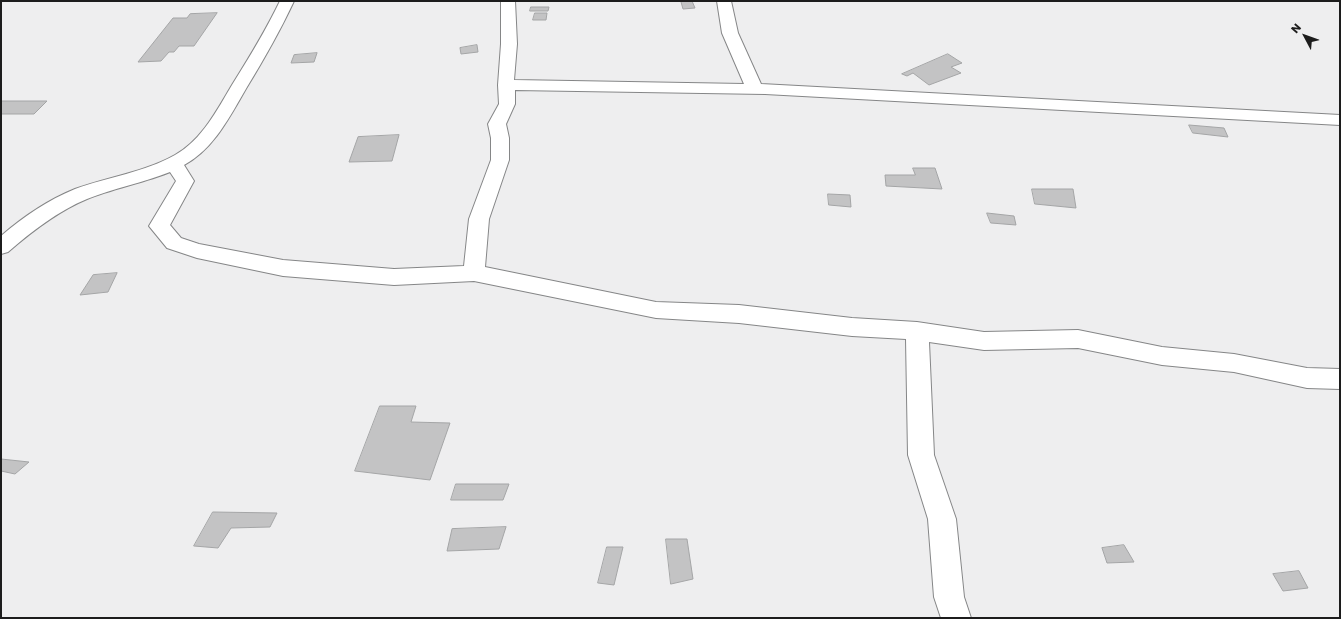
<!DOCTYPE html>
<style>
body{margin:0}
#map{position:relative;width:1341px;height:619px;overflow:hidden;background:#eeeeef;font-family:Poppins,sans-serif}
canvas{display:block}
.frame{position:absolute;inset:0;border:2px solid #1c1c1c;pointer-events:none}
.north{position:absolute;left:1285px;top:16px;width:40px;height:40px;-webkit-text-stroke:3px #eeeeef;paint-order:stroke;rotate:311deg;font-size:11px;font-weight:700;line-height:16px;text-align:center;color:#1c1c1c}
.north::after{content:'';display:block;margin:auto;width:14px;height:18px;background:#1c1c1c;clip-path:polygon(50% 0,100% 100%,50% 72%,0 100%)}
</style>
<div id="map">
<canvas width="1341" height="619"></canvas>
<div class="frame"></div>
<div class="north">N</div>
</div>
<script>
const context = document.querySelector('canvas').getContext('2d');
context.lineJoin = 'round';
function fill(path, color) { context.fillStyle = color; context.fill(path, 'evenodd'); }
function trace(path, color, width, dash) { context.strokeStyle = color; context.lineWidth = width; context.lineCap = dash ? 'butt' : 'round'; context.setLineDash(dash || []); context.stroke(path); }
const building = new Path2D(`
 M692 1 695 8 683 9 681 2Z
 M531 7H549L548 11H530Z
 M217 13 194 46H179L174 52H169L161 61 138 62 173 18H187L190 14Z
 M535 13H547L546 20H533Z
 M477 45 478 52 461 54 460 48Z
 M317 53 314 62 291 63 294 55Z
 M948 54 962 63 951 67 961 73 929 85 913 73 907 76 902 74Z
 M1 101H47L34 114H1Z
 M1189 125 1224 128 1228 137 1193 133Z
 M399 135 392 161 349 162 358 137Z
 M913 168H935L942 189 886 186 885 175H915Z
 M1032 189H1073L1076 208 1035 204Z
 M828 194 850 195 851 207 829 205Z
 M987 213 1014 216 1016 225 991 223Z
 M117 273 108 292 80 295 93 275Z
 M380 406H416L411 422 450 423 430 480 355 471Z
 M1 459 29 462 15 474 1 471Z
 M456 484H509L503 500H451Z
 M213 512 277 513 270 527 231 528 218 548 194 546Z
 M506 527 499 549 447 551 452 529Z
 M666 539H687L693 579 671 584Z
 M1124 545 1134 562 1107 563 1102 548Z
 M607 547H623L614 585 598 583Z
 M1299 571 1308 588 1283 591 1273 574Z`);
fill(building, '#c3c3c4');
trace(building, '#a4a5a6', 1);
const minor = new Path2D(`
 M280 1H294C280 31 264 59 247 87 230 116 214 149 184 165L194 181 170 225 181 238 199 244 283 260 394 269 464 266 469 219 491 160V138L488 124 499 104 498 85 501 44V1H515L517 44 514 80 744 84 722 33 717 1H731L738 33 761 84 1340 115V125L765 94 515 90V104L506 124 509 138V160L489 219 485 267 656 302 739 305 852 318 917 322 984 332 1078 330 1162 347 1234 354 1307 368 1340 369V389L1307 388 1234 372 1162 365 1078 348 984 350 929 342 934 455 956 519 964 597 971 618H941L934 597 928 519 908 455 906 339 852 336 739 323 656 318 474 281 394 285 283 276 197 258 167 248 149 226 176 181 170 172C143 183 114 188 87 199 58 211 32 231 8 252L1 254V236C23 217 48 200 75 189 108 177 145 172 175 155 202 140 217 110 232 85 249 58 266 30 280 1Z`);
trace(minor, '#858687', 2);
fill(minor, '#fff');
</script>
